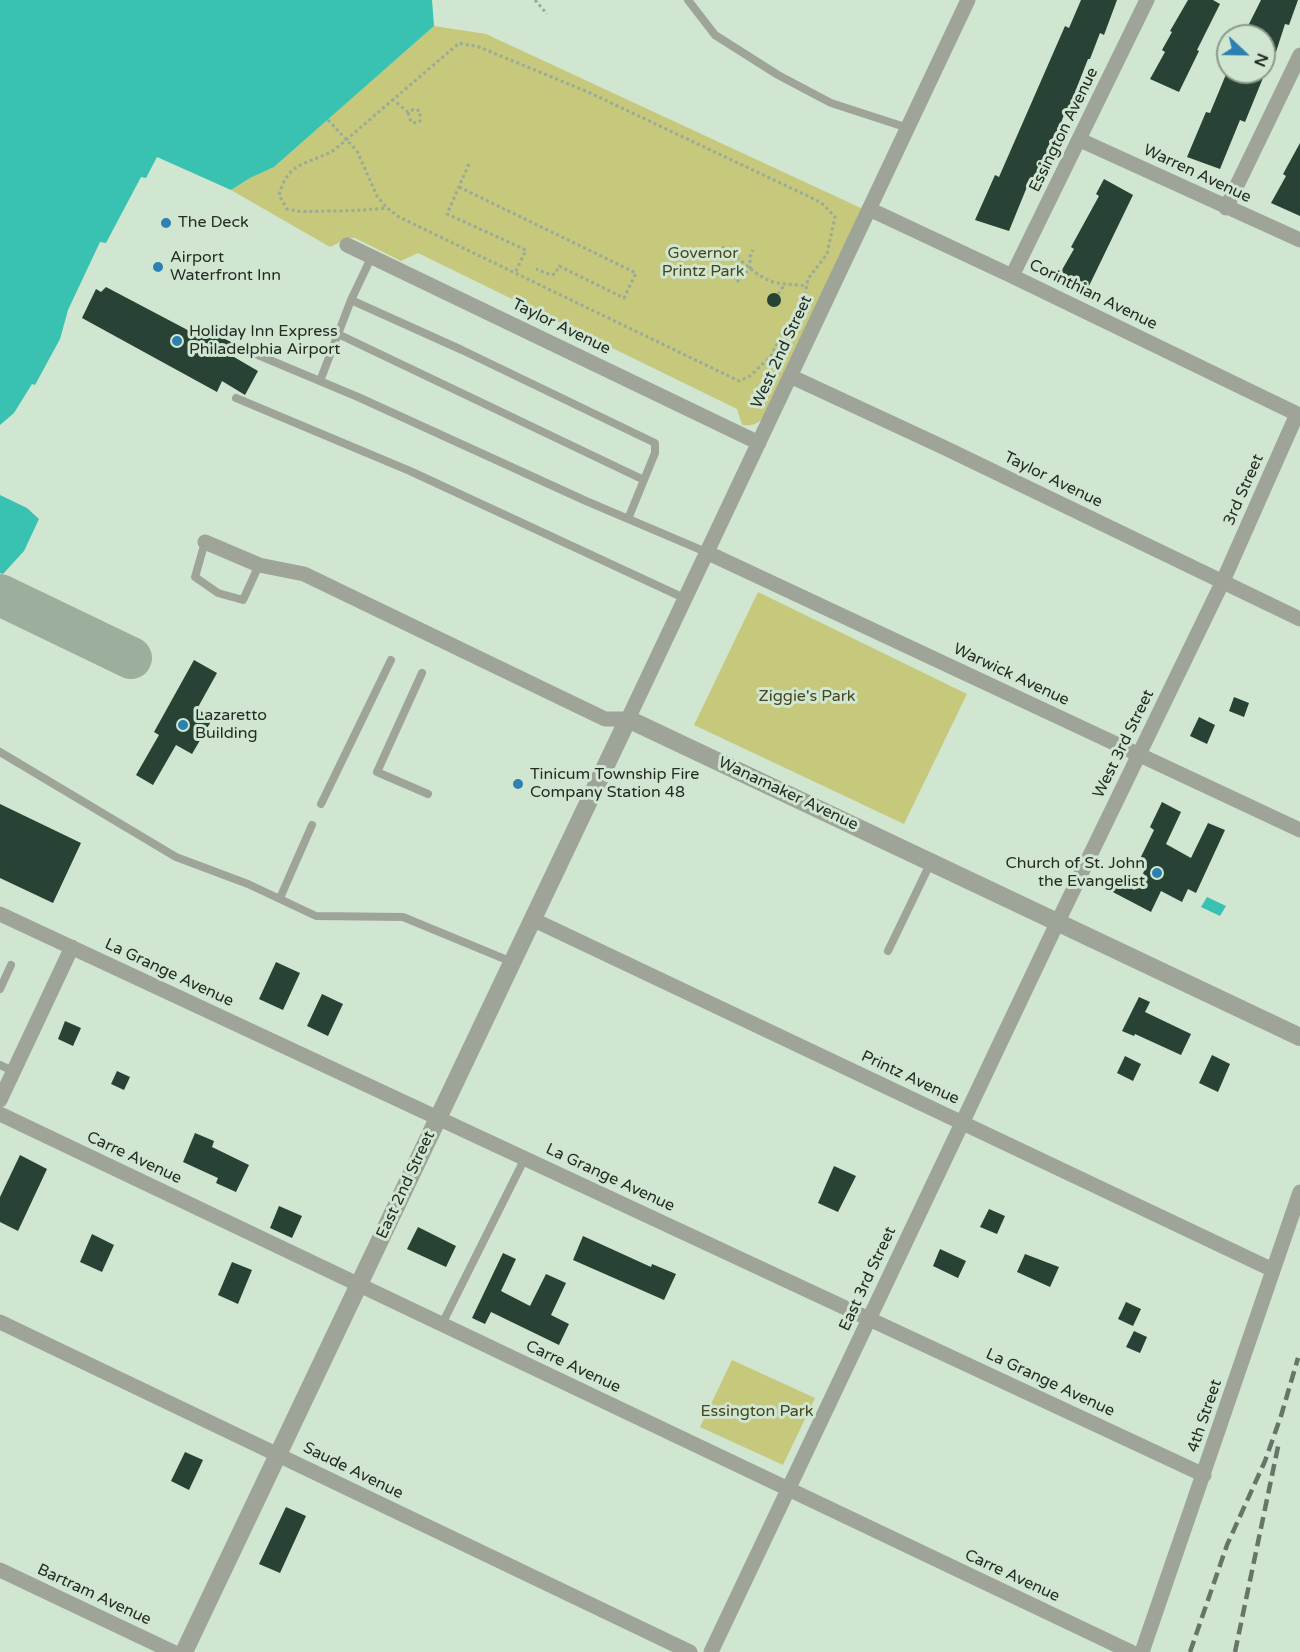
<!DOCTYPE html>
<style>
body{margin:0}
#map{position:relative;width:1300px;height:1652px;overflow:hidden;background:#d0e6d1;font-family:"Varela Round",sans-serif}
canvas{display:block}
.north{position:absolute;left:1216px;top:24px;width:60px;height:60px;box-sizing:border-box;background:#d0e6d1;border:2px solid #8b9c8c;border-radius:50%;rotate:112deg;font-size:16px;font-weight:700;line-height:24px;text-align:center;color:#242c24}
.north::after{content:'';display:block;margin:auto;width:21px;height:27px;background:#2c81b1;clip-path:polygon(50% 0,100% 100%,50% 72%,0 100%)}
</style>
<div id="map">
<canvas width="1300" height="1652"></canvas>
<div class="north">N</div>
</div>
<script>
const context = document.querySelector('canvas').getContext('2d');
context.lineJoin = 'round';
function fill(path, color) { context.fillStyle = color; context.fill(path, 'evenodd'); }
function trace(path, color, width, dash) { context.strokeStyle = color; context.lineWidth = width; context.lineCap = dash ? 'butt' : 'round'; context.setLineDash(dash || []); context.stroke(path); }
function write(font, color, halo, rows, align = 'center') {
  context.font = font + ' "Varela Round",sans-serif'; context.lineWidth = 6; context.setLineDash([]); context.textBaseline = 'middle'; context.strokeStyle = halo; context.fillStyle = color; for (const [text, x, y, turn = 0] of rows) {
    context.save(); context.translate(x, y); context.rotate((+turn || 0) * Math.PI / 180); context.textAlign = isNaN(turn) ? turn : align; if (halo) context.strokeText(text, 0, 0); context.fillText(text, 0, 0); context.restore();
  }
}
fill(new Path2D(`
 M434 26 486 34 863 209 764 417C758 424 753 426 742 425L737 409 418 253 401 261 355 238H348L330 247 231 190 250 178 274 167Z
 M758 592 967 694 904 824 694 725Z
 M732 1360 815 1398 783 1465 700 1427Z`), '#c6c87c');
fill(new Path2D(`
 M0 0H432L434 26 274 167 250 178 231 190 157 157 146 178 141 177 106 243 100 242 68 310 60 339 35 385 32 384 14 413 0 425Z
 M0 495 27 508 39 519 24 551 3 574 0 573Z
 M1207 897 1226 906 1220 916 1201 907Z`), '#39c2b1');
trace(new Path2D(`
 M0 595 131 658`), '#9cae9c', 42);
fill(new Path2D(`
 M1081 0H1117L1104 35 1100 33 1090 59H1088L1068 110 1066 109 1057 134 1055 133 1047 155 1045 154 1036 179 1031 177 1009 231 975 220 995 175 999 177 1065 26 1069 28Z
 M1188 0H1213L1220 4 1197 50 1199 51 1179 92 1150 79 1165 52 1162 50 1172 32 1170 31Z
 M1261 0H1298L1289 25 1285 24 1276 52 1274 51 1245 122 1240 120 1220 169 1187 157 1206 112 1210 113 1227 72H1264V36H1243Z
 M1300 143V216L1271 203 1286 176 1283 174Z
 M1104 179 1133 195 1088 288 1059 275 1074 249 1071 247 1099 196 1096 194Z
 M106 287 199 336 203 328 239 346 234 357 258 371 245 395 222 381 217 392 82 318 96 289 101 292Z
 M767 300a7 7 0 1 1 14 0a7 7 0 1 1-14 0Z
 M194 660 217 673 197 709 213 718 192 754 176 745 153 785 136 775 159 735 154 732Z
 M1234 697 1249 703 1244 717 1229 711Z
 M1199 717 1215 725 1207 744 1190 736Z
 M1162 802 1181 812 1166 844 1191 858 1208 823 1225 830 1196 893 1188 889 1182 902 1161 891 1151 912 1107 889 1111 880 1135 890 1146 867 1138 863 1154 830 1150 827Z
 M0 804 81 843 53 903 0 878Z
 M276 962 300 973 283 1010 259 999Z
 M322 994 343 1004 328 1036 307 1026Z
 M1139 997 1150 1002 1145 1012 1191 1034 1181 1055 1135 1034 1134 1036 1122 1031Z
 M65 1021 81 1028 73 1046 58 1039Z
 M1212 1055 1230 1064 1218 1092 1199 1083Z
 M1125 1056 1141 1064 1133 1081 1117 1073Z
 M117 1071 130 1077 124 1090 111 1084Z
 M195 1133 214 1141 212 1147 249 1165 236 1192 216 1183 218 1178 183 1162Z
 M20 1155 47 1169 18 1231 0 1222V1197Z
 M834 1166 856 1176 838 1212 818 1203Z
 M279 1206 302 1216 292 1238 270 1228Z
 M989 1209 1005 1216 997 1234 980 1227Z
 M418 1227 456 1246 446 1267 407 1249Z
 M92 1234 114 1245 102 1272 80 1262Z
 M583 1236 651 1267 652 1264 676 1274 664 1300 573 1260Z
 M940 1249 966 1261 958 1278 933 1266Z
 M503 1253 516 1259 501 1291 530 1306 546 1274 566 1283 551 1315 569 1324 559 1345 491 1312 485 1324 472 1318Z
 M1025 1254 1059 1267 1050 1287 1017 1272Z
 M232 1262 252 1270 238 1304 218 1295Z
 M1126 1302 1141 1309 1133 1326 1118 1319Z
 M1134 1331 1147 1337 1140 1353 1126 1347Z
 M185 1452 203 1460 189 1490 171 1481Z
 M286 1507 306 1516 280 1573 259 1564Z`), '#294236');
trace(new Path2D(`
 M535 0 547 14
 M392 99 408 112 415 109 420 111V121L416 123 411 122 408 112
 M328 120 357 151 377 196 387 208 399 217 739 381 750 376 771 356 782 334 796 320 802 308 808 279 827 254 835 217 824 205 814 199 588 92 479 47 459 43 346 140C341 144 336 149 331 152 305 165 288 162 279 195L287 209C303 213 314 211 330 211 349 211 367 210 387 208
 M469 164 447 214 526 250 515 273
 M459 187 636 273 624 298 559 266 555 274 551 275 536 269
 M722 247C740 257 753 275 773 282 784 285 796 284 807 286
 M737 282 750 268V257L753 250
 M778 294 785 284`), '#99ab9a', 3, [3, 3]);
trace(new Path2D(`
 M688 0 715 35 778 75 831 103 908 128
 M372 256 351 300 462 350 655 443V453L628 519
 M338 334 644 480
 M253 353 358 397 586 501 706 552
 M320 381 351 300
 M236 398 410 471 684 598
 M205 542 195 577 218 593 243 600 259 565
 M422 673 377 772 428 794
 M0 752 176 857 248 884 316 916 403 917 512 962
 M321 804 391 660
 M280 898 312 825
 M888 951 930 864
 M0 989 11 965
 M0 1065 13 1071
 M442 1324 525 1158`), '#9fa499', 8);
trace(new Path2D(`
 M1080 140 1300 240
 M1226 208 1300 55
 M869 209 1012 276 1297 414
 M347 245 759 443
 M1012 276 1147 0
 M790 376 943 447 1300 619
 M205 542 259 565 304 574 605 719H628L968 0
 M706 552 1300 830
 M0 914 1204 1475
 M532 919 1273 1270
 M0 1100 72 947
 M0 1114 1131 1652
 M0 1322 690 1652
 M0 1570 173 1652
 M711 1652 1049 940 1223 581 1297 414
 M1142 1652 1300 1192`), '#9fa499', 15);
trace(new Path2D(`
 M184 1652 628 719 1300 1037`), '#9fa499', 18);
trace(new Path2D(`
 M1190 1652 1227 1545 1265 1461 1281 1416 1298 1358
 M1235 1652 1279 1442`), '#677568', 4.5, [12, 6]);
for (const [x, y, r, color] of [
 [166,223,6,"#2c81b1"],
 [158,267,6,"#2c81b1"],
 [177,341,6,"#2c81b1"],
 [183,725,6,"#2c81b1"],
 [518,784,6,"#2c81b1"],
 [1157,873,6,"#2c81b1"]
]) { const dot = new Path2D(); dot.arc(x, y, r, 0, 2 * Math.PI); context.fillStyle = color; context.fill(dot); trace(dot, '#d0e6d1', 2); }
write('16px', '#242c24', '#d0e6d1', [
 ["Essington Avenue",1064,130,-64],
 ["Warren Avenue",1197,174,25],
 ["Corinthian Avenue",1093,295,26],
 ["Taylor Avenue",561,327,26],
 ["West 2nd Street",782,352,-65],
 ["Taylor Avenue",1053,480,26],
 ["3rd Street",1244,490,-66],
 ["Warwick Avenue",1011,675,25],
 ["West 3rd Street",1124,744,-64],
 ["Wanamaker Avenue",788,794,25],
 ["La Grange Avenue",169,973,25],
 ["Printz Avenue",910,1078,25],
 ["Carre Avenue",134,1158,25],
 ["La Grange Avenue",610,1178,25],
 ["East 2nd Street",406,1185,-65],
 ["East 3rd Street",868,1279,-65],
 ["Carre Avenue",573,1367,25],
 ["La Grange Avenue",1050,1383,25],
 ["4th Street",1205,1416,-71],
 ["Saude Avenue",353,1471,26],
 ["Carre Avenue",1012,1576,25],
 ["Bartram Avenue",94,1595,25]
]);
write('16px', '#242c24', '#d0e6d1', [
 ["The Deck",178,223],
 ["Airport",170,258],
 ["Waterfront Inn",170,276],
 ["Holiday Inn Express",189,332],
 ["Philadelphia Airport",189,350],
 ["Lazaretto",195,716],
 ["Building",195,734],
 ["Tinicum Township Fire",530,775],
 ["Company Station 48",530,793],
 ["Church of St. John",1145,864,"right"],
 ["the Evangelist",1145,882,"right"]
], 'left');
write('16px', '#46471f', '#d0e6d1', [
 ["Governor",703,254],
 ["Printz Park",703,272],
 ["Ziggie's Park",807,697],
 ["Essington Park",757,1412]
]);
</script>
